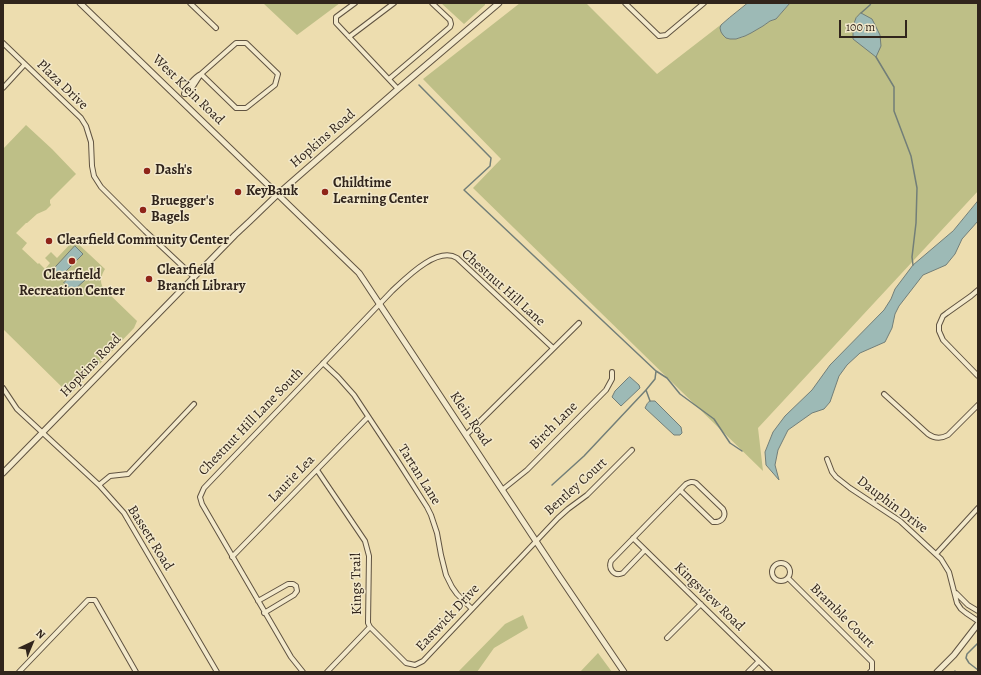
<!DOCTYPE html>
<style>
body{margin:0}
#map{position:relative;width:981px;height:675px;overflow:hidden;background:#edddaf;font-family:Alegreya,serif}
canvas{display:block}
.frame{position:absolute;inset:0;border:4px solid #31251c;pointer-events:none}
.north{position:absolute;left:12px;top:623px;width:40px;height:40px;-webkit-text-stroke:3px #f3e9cb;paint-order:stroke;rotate:44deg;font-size:11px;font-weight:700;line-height:16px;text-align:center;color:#31251c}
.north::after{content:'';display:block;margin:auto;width:14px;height:18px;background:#31251c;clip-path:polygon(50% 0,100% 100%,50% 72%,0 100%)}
.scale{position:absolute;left:839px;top:20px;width:68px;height:18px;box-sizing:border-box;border:2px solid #31251c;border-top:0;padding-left:5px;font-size:12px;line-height:14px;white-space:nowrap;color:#31251c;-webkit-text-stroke:3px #f3e9cb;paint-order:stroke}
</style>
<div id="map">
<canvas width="981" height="675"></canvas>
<div class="frame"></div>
<div class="north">N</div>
<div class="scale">100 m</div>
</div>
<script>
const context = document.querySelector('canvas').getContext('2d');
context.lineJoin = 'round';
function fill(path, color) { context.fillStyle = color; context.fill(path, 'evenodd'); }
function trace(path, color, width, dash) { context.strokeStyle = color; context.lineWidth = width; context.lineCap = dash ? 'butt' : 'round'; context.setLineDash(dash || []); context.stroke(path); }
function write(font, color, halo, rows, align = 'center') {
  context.font = font + ' Alegreya,serif'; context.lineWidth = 3; context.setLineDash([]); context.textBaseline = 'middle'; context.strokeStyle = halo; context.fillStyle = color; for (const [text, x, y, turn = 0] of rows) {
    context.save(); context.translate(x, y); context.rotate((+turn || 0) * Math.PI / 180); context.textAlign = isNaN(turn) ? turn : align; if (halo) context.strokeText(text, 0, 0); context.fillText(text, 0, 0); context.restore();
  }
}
fill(new Path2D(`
 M263 3H340L297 35Z
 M441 3H485V5L464 24Z
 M520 3H586L657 74 723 23 720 26 728 39H736L743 37 763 26 770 21 776 19 790 3H978V191L758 428 763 471 473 188 501 159 423 79Z
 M26 125 52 149 76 174 50 200V203L51 205 46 210 37 214 27 223H26L16 233 27 243 22 249 38 264 39 263 45 269 50 263 45 258 51 252 57 258 74 240 105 269C101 276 99 282 104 289L137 321 134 328 70 395 3 329V149Z
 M523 615 528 628 494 648 477 672H458L505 624Z
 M598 653 612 672H580Z`), '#bebf87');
const water = new Path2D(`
 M748 3H790L776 19 770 21 763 26 751 33 745 36 736 39H730L726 38 723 35 721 32 720 28 721 25 729 18Z
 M861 13 872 19 880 35 881 46 876 57 853 39V26L856 18Z
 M978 201V221L962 239 955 254 946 265 923 275 899 306 895 314 892 328 885 342 860 353 847 365 839 376 830 402 824 409 812 413 788 430 778 450 775 465 779 480 766 465 765 452 773 432 785 416 812 390 830 365 884 310 891 299 895 289 913 265 953 231Z
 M75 246 83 254 59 278 52 271Z
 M76 271 85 280 73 291 64 283Z
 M630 377 639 385 640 388 621 406 612 397 615 391 628 378Z
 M650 401H655L681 427 682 433 680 435H674L645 408 647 404Z`);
fill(water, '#9dbab6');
trace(water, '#727e78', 1);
trace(new Path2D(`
 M861 13 870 5 871 3
 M876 57 894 87V111L911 156 917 188 916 223 912 257 913 265
 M419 85 491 158 490 166 464 190 656 371 655 379 646 390 584 456 552 485
 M656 371 667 378 680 394 714 419 730 443 742 451
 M646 390 650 401
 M978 643 967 654 966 658 969 663 978 670
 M954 672 955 671`), '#727e78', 1.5);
const minor = new Path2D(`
 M190 3 216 28
 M355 3 336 17V23L398 89
 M625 3 659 36 666 35 704 3
 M349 37 394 3
 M3 43 81 118 86 126 91 142 92 166 94 176 101 187 145 231 194 277
 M201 74 236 108H246L275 85 278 74 246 43H236L201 74C195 77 185 88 184 94H188L201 74
 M389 79 450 27 451 24 450 20 432 3
 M3 88 25 64
 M978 290 971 296 947 313 943 316 939 325V331L943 340 978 376
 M323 363 338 377 354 395 397 460 427 507 431 515 437 533 441 555 446 575 452 587 457 594 472 609
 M3 388 17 409 99 485 124 513 217 672
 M884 394 928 434C935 439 941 439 948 435L978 405
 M466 435 579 323
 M827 459 832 472 836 477 850 488 900 521 941 559 949 572 957 603 961 609 966 613 978 621
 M317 470 365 541 369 556 368 623 370 627
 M99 485 110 476 128 474 194 404
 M502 490 527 470 606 390 612 379V372
 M633 538 770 672
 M645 550 623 573C614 577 608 569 611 561L686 484C690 482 692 481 696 483L723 509C727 516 722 523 713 522L680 490
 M936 554 978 508
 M232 557 368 417
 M772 572a9 9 0 1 1 18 0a9 9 0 1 1-18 0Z
 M788 578 872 662V670L870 672
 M956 593 968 605 978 611
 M258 601 288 584H293L296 586 297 591 294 595 264 613
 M370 627 406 663 415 665 423 661 558 518 568 509 587 495 632 450
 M667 638 701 604
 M19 672 88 600H95L136 672
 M303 672 291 657 202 504 200 497 204 488 392 291C406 278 437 246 457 258L553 348
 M327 672 370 627
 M748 672 759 661`);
const tertiary = new Path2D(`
 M80 3 359 273 557 573 624 672
 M3 473 235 235 250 221 278 194 398 89 499 3
 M937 672 954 655 978 624`);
trace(minor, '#605341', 6);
trace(tertiary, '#605341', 7);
trace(minor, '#f3e9cb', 4);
trace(tertiary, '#f3e9cb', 5);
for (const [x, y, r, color] of [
 [147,171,4,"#8f2418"],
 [238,192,4,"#8f2418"],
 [325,192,4,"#8f2418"],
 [143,210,4,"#8f2418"],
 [49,241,4,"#8f2418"],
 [72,261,4,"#8f2418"],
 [149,279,4,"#8f2418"]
]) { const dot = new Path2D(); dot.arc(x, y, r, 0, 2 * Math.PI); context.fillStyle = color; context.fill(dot); trace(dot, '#f3e9cb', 1.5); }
write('14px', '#31251c', '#f3e9cb', [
 ["Plaza Drive",62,85,44],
 ["West Klein Road",188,90,44],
 ["Hopkins Road",323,139,-41],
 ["Chestnut Hill Lane",503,288,42],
 ["Hopkins Road",91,366,-46],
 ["Klein Road",470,419,56],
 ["Chestnut Hill Lane South",251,422,-46],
 ["Birch Lane",554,426,-45],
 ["Tartan Lane",419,475,58],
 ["Laurie Lea",292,479,-46],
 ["Bentley Court",576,487,-42],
 ["Dauphin Drive",892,505,37],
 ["Bassett Road",150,538,58],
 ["Kings Trail",357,584,-91],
 ["Kingsview Road",709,597,44],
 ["Bramble Court",842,616,45],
 ["Eastwick Drive",448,618,-47]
]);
write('bold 14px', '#31251c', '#f3e9cb', [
 ["Dash's",155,171],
 ["Childtime",333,184],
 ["Learning Center",333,200],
 ["KeyBank",246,192],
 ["Bruegger's",151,202],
 ["Bagels",151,218],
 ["Clearfield Community Center",57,241],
 ["Clearfield",157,271],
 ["Branch Library",157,287],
 ["Clearfield",72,276,"center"],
 ["Recreation Center",72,292,"center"]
], 'left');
</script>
